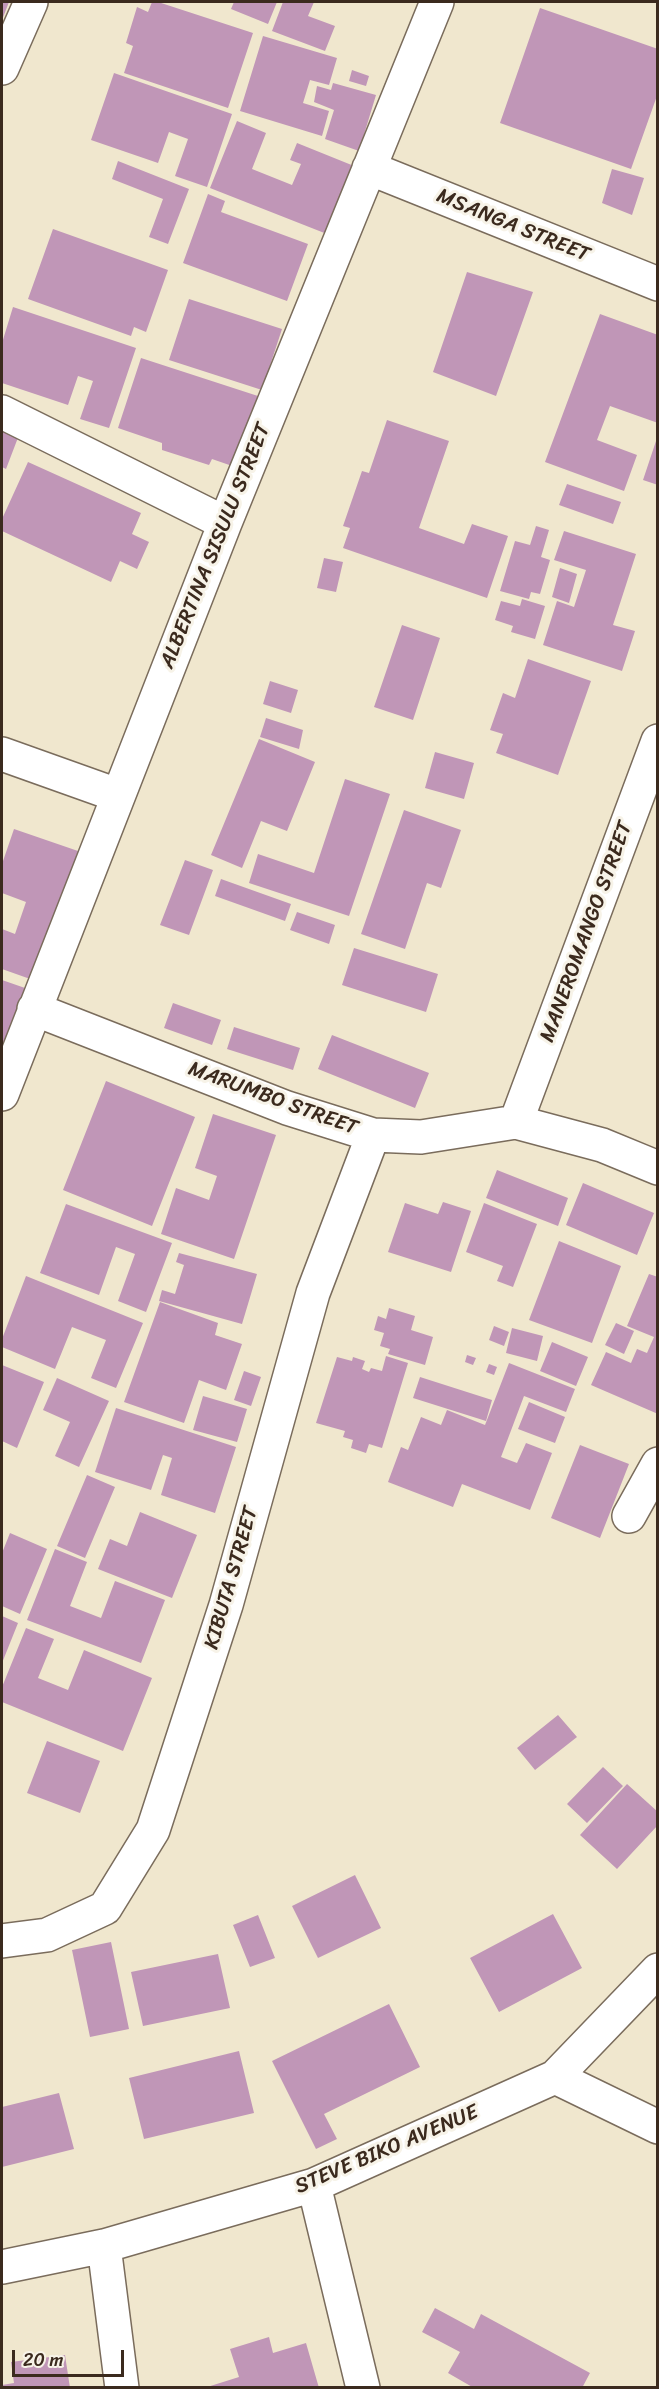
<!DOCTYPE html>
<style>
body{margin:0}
#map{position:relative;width:659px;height:2389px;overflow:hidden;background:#f0e7ce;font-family:Sriracha,sans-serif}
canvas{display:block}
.frame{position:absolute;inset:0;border:3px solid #3b2a1e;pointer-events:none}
.scale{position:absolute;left:12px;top:2350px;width:112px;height:27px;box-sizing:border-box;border:3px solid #3b2a1e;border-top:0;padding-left:8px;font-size:18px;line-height:21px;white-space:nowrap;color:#3b2a1e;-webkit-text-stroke:4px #f7f3e8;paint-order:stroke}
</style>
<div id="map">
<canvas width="659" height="2389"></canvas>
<div class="frame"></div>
<div class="scale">20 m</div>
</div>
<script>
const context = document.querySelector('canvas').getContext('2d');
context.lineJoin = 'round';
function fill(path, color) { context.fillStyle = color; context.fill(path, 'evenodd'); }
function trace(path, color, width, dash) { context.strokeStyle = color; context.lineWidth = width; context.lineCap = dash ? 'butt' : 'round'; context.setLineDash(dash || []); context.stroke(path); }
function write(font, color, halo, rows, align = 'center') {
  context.font = font + ' Sriracha,sans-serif'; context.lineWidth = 6; context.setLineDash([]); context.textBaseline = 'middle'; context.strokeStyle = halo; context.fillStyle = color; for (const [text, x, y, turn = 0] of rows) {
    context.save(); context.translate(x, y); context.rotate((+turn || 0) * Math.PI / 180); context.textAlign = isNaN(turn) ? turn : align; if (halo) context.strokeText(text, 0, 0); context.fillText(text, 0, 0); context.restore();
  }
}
fill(new Path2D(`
 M2 2H9L2 20Z
 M152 2H158L253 33 228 108 124 73 133 46 126 43 137 7 148 12Z
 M234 2H277L268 24 231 9Z
 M283 2H314L308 16 335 26 325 51 272 31Z
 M540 8 658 49V93L631 169 500 123Z
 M263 36 337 58 329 85 310 80 303 103 329 111 322 136 240 111Z
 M352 70 369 76 366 86 349 81Z
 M114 73 232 114 207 187 175 176 188 139 169 132 158 163 91 140Z
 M333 83 376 95 359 151 325 139 334 110 314 102 317 86 331 90Z
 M237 121 266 133 252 169 292 185 301 164 290 160 297 143 359 168 332 236 210 188Z
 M118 161 189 189 168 244 149 237 163 199 112 179Z
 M612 169 644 178 632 215 602 203Z
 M208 194 225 201 221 212 308 244 287 301 183 263Z
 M53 229 168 270 146 332 134 327 131 336 28 299Z
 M467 272 533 292 496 396 433 372Z
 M189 299 282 329 262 390 169 360Z
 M13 307 136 348 109 428 80 419 93 381 78 376 68 405 2 383V343Z
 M600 314 658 335V423L610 406 597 440 637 455 624 491 545 462Z
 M141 358 261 397 238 468 212 459 209 465 162 450V443L118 428Z
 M387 420 449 441 419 528 464 544 472 524 508 536 487 598 343 548 350 528 343 526 362 471 369 473Z
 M2 428 19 435 6 469 2 467Z
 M656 441 658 442V485L643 480Z
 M28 462 141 513 132 534 149 542 137 569 120 561 111 582 2 531V519Z
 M567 484 621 502 613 524 559 505Z
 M536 526 549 530 541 557 550 560 540 594 531 592 529 599 500 591 515 541 530 545Z
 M564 531 636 554 613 625 635 631 622 671 543 645 557 601 574 607 586 570 554 560Z
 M324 558 343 562 336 592 317 588Z
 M560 568 577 574 569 603 552 597Z
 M522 599 545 606 535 639 511 632 513 626 495 620 501 601 520 606Z
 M402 625 440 638 413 720 374 707Z
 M528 659 591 681 558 775 496 753 503 734 490 730 503 693 515 698Z
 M270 681 298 690 291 713 263 704Z
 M266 718 303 730 299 749 260 737Z
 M259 739 315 762 287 831 261 821 242 868 211 855Z
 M435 752 474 763 464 799 425 788Z
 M345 779 390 794 349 916 249 883 258 854 314 873Z
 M404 810 461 830 441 888 427 883 405 949 361 934Z
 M14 829 78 851 33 980 2 969V929L15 934 26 902 2 893V864Z
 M185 860 213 870 189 935 160 925Z
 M221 879 291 904 285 921 215 896Z
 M297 912 335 925 329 944 290 930Z
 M354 948 438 974 426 1012 342 985Z
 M2 980 25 988 2 1055Z
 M173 1003 221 1020 212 1045 164 1028Z
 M234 1027 300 1048 293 1070 227 1049Z
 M332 1035 429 1073 415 1108 318 1069Z
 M106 1081 195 1117 152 1226 63 1190Z
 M213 1114 276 1135 234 1259 161 1234 176 1188 209 1200 217 1176 195 1168Z
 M497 1170 568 1198 558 1226 486 1198Z
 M583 1183 654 1213 637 1255 566 1225Z
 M443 1202 471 1211 451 1272 388 1252 405 1203 438 1214Z
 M484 1203 537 1224 513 1287 497 1281 503 1266 466 1252Z
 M66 1204 172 1243 146 1312 118 1301 135 1254 116 1247 99 1295 40 1273Z
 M559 1241 621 1266 592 1343 529 1320Z
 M179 1253 257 1274 242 1324 159 1301 162 1290 175 1294 184 1265 176 1262Z
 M649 1274 658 1277V1414L591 1385 606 1352 631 1363 637 1349 647 1353 654 1337 627 1326Z
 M26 1276 143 1323 116 1388 91 1378 106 1340 72 1327 55 1369 2 1347V1339Z
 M160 1302 218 1323 215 1335 242 1344 226 1390 199 1380 184 1423 124 1402Z
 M389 1308 415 1316 411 1330 433 1337 425 1365 388 1354 390 1349 380 1346 384 1333 374 1330 378 1316 386 1319Z
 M616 1323 634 1331 624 1354 605 1345Z
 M494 1326 509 1332 504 1346 489 1340Z
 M512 1328 543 1336 537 1361 506 1353Z
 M552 1342 588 1357 576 1386 540 1371Z
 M467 1355 476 1358 473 1365 465 1362Z
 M386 1356 408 1363 382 1448 369 1444 366 1453 351 1448 353 1440 343 1437 345 1431 316 1423 337 1357 352 1361 353 1357 365 1361 362 1369 369 1372 371 1368 382 1371Z
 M509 1363 575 1389 566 1412 524 1396 501 1457 517 1463 526 1443 552 1453 530 1510 462 1484 453 1507 388 1482 401 1447 408 1450 421 1417 441 1425 447 1410 485 1425Z
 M489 1364 497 1367 494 1375 486 1372Z
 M2 1365 44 1382 17 1448 2 1441Z
 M244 1371 261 1377 251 1406 234 1400Z
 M420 1377 492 1400 486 1421 413 1398Z
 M57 1378 109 1401 79 1467 55 1456 70 1422 43 1410Z
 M203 1396 247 1409 237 1442 193 1430Z
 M529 1402 565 1417 555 1443 518 1429Z
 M116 1408 236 1447 215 1513 161 1495 172 1458 163 1455 151 1490 95 1472Z
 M580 1445 629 1464 600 1538 551 1518Z
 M87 1475 115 1487 85 1558 57 1546Z
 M140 1512 197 1535 172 1598 98 1569 110 1539 127 1546Z
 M10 1533 47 1549 20 1614 2 1606V1553Z
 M55 1549 87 1562 70 1606 101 1618 115 1581 165 1600 141 1663 27 1620Z
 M2 1616 18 1623 2 1663Z
 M26 1628 54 1639 38 1678 68 1690 84 1650 152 1678 123 1751 2 1702V1687Z
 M558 1715 577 1737 535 1770 517 1748Z
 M47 1741 100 1761 80 1813 27 1793Z
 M603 1767 623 1786 587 1823 567 1804Z
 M627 1784 658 1812V1825L617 1869 580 1835Z
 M355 1875 381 1928 318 1958 292 1906Z
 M553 1914 582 1968 499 2012 470 1958Z
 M258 1915 275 1958 250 1967 233 1925Z
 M111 1942 129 2029 90 2037 72 1950Z
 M218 1954 230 2008 143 2026 131 1972Z
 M389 2004 420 2067 324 2114 337 2139 316 2149 272 2061Z
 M239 2051 254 2113 144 2139 129 2078Z
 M59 2093 74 2149 2 2167V2107Z
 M435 2308 474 2329 481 2314 590 2373 582 2388H474L448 2373 460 2352 422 2332Z
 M269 2337 273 2353 306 2343 319 2388H204L239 2377 230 2349Z
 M65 2355 70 2388H2V2385L14 2383 11 2362Z`), '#c096b7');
const minor = new Path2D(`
 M2 68 31 2
 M369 168 658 284
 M2 412 225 523
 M2 754 117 795
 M34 1009 287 1108 373 1135 421 1137 516 1122 602 1145 658 1168
 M2 1094 225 523 437 2
 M516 1122 658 741
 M629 1516 658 1464
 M2 1941 47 1935 105 1908 153 1830 226 1605 313 1293 373 1135
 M555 2077 658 2127
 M314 2185 363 2388
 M104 2246 122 2388
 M2 2267 104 2246 314 2185 555 2077 658 1970`);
trace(minor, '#7a6c5c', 36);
trace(minor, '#fff', 33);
write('21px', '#3b2a1e', '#f7f3e8', [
 ["MSANGA STREET",513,226,22],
 ["ALBERTINA SISULU STREET",216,546,-68],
 ["MANEROMANGO STREET",587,932,-70],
 ["MARUMBO STREET",273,1099,20],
 ["KIBUTA STREET",232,1578,-74],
 ["STEVE BIKO AVENUE",387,2150,-23]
]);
</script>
